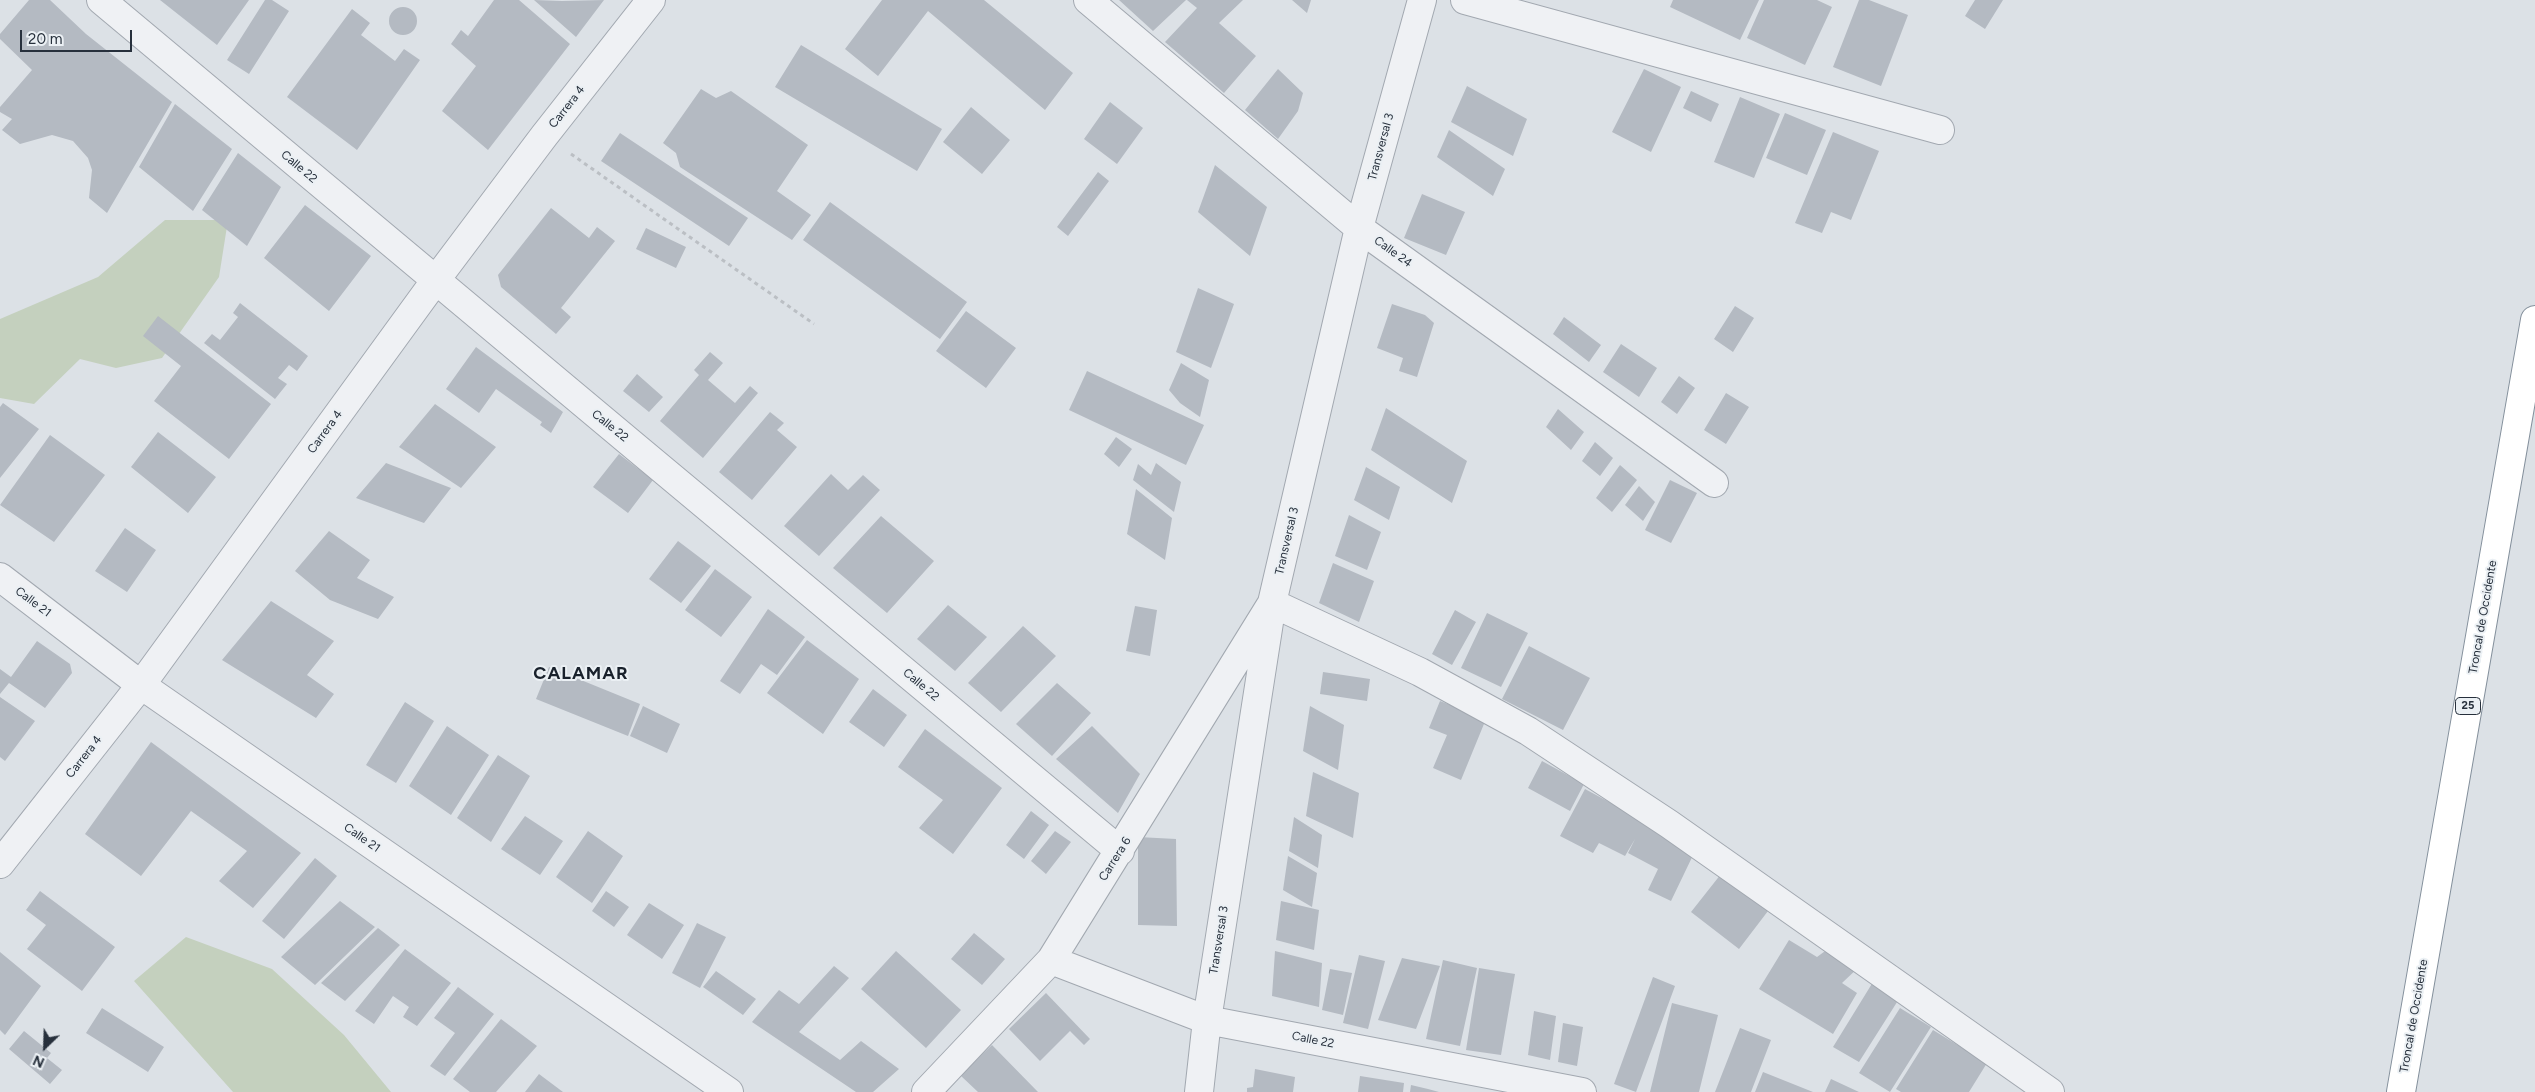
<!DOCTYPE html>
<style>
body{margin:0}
#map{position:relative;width:2535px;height:1092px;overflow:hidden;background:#dce1e6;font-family:Figtree,sans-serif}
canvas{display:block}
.north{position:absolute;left:20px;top:1022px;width:50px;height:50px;-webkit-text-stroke:4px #ebf0f4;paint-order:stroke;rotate:204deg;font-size:14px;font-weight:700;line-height:20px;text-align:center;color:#27303c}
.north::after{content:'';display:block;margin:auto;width:18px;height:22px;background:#27303c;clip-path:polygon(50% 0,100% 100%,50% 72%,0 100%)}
.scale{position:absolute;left:20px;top:30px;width:112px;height:22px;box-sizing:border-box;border:2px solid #27303c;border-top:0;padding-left:6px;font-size:15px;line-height:18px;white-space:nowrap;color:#27303c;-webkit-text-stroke:4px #ebf0f4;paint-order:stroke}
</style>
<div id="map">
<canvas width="2535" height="1092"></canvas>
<div class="north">N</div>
<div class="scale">20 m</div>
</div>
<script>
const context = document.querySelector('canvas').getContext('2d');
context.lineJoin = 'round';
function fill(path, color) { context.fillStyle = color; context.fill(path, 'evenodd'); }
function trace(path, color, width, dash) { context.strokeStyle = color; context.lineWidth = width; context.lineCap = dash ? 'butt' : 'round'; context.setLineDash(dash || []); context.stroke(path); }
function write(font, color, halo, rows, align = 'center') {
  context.font = font + ' Figtree,sans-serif'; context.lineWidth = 4; context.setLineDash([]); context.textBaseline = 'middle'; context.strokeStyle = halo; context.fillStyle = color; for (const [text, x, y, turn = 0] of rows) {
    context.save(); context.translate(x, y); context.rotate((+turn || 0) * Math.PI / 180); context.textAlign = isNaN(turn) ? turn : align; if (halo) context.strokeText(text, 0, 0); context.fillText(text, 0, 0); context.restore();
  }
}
fill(new Path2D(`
 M165 220H228L219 277 162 358 116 368 80 359 34 404 0 398V319L98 277Z
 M186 937 272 969 344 1035 391 1092H233L134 981Z`), '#c4d0be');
fill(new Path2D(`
 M29 0H50L86 34 172 102 107 213 89 198 92 170 88 158 73 141 52 135 20 144 2 130 12 119 0 112V107L32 70 0 39V34Z
 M160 0H249L217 45Z
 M265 0H272L289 11 249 74 227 60Z
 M494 0H519L570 44 488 150 442 111 476 66 451 44 461 30 468 36Z
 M534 0 562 1 604 0 576 37Z
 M882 0H984L1073 73 1045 110 928 11 878 76 845 49Z
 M1119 0H1186L1153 31Z
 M1187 0H1243L1219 23 1256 56 1224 93 1165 42 1197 8Z
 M1292 0H1311L1307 13Z
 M1673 0H1759L1740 40 1670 7Z
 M1764 0H1817L1832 7 1805 65 1747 38Z
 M1859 0H1869L1908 15 1881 86 1833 67Z
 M1975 0H2003L1985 29 1965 16Z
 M389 21a14 14 0 1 1 28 0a14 14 0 1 1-28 0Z
 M352 9 370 23 361 35 395 61 404 49 420 60 357 150 287 97Z
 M801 45 942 129 917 171 775 87Z
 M1278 69 1303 93 1298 111 1278 139 1245 110Z
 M1644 69 1681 87 1651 152 1612 132Z
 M1467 86 1527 119 1513 156 1451 122Z
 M701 89 716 98 731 91 808 145 777 191 811 215 792 240 680 167 676 153 663 143Z
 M1691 91 1719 104 1711 122 1683 108Z
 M1740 97 1780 114 1754 178 1714 162Z
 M1110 102 1143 128 1117 164 1084 139Z
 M175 104 232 149 193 211 139 167Z
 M971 107 1010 140 982 174 943 142Z
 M1785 113 1826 130 1807 175 1766 158Z
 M1449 130 1505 169 1493 196 1437 157Z
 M1833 132 1879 151 1851 220 1831 212 1822 233 1795 223Z
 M620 133 748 218 729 246 601 161Z
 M238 153 281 187 247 246 202 210Z
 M1215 165 1267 207 1250 256 1198 212Z
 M1098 172 1109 181 1068 236 1057 227Z
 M1422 194 1465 212 1446 255 1404 238Z
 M830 202 967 302 940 339 803 240Z
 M305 205 371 256 329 311 264 258Z
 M551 208 589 238 597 227 615 241 561 308 571 317 556 334 501 287 498 275Z
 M646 228 686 247 676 268 636 249Z
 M1198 288 1234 304 1211 368 1176 352Z
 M240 303 308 356 297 371 289 365 278 378 287 384 275 399 204 343 212 334 220 340 238 317 233 313Z
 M1392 304 1425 315 1434 323 1417 377 1399 371 1403 358 1377 348Z
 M1735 306 1754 318 1733 352 1714 339Z
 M966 311 1016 348 986 388 936 351Z
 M158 316 271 404 229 459 154 401 181 366 143 336Z
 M1564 317 1601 345 1589 362 1553 334Z
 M1621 344 1657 368 1639 397 1603 372Z
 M476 347 563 412 551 433 540 425 542 422 496 389 479 413 446 389Z
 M710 352 723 363 708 380 735 403 750 386 758 393 703 458 660 421 699 375 694 370Z
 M1181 363 1209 380 1200 417 1180 403 1169 390Z
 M1087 371 1204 425 1186 465 1069 410Z
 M637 374 663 397 649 412 623 391Z
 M1679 376 1695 388 1677 414 1661 402Z
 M1726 393 1749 407 1726 444 1704 430Z
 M3 403 39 429 0 478V407Z
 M435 404 496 447 461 488 399 447Z
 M1386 408 1467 461 1452 503 1371 450Z
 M1558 409 1584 432 1571 450 1546 427Z
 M770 412 784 423 777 430 797 447 752 500 719 472Z
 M158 432 216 477 188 513 131 467Z
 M50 435 105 475 54 542 0 505Z
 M1116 437 1132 449 1119 467 1104 454Z
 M1595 442 1613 458 1600 476 1582 461Z
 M619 454 653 480 628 513 593 487Z
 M386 463 451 488 424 523 356 498Z
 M1156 463 1181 482 1174 512 1133 480 1138 464 1151 475Z
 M1620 465 1637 480 1612 512 1596 498Z
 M1366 467 1400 487 1389 520 1354 500Z
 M831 474 848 490 863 475 880 490 819 556 784 526Z
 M1670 480 1697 493 1671 543 1645 530Z
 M1639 486 1655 502 1643 521 1625 505Z
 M1136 489 1172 518 1165 560 1127 534Z
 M1349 515 1381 532 1367 570 1335 556Z
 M881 516 934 561 887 613 833 568Z
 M125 528 156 550 127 592 95 571Z
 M329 531 370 560 357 578 394 597 378 619 330 600 295 571Z
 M678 541 711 566 681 603 649 579Z
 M1333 563 1374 581 1359 622 1319 603Z
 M715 569 752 597 721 637 685 610Z
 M271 601 334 641 307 675 334 694 316 718 222 660Z
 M948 605 987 637 955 671 917 639Z
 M1135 606 1157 610 1150 656 1126 651Z
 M768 609 805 637 777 675 761 664 740 694 720 681Z
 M1455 610 1476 622 1452 665 1432 654Z
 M1487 613 1528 633 1501 687 1461 668Z
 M1023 626 1056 656 1001 712 968 683Z
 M807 640 859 679 823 734 767 693Z
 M37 641 70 664 72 673 45 708 9 683 0 694V669L11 677Z
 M1529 646 1590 678 1563 730 1502 699Z
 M549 667 640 704 628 736 536 699Z
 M1323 672 1370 679 1367 701 1320 694Z
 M1057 683 1091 713 1052 756 1016 724Z
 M873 689 907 715 884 747 849 722Z
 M0 697 35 721 5 761 0 757Z
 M1440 701 1486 719 1461 780 1433 768 1447 735 1429 728Z
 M405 702 434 721 396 783 366 765Z
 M643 706 680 724 667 753 630 736Z
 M1310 706 1344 725 1338 770 1303 751Z
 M447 726 489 755 451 815 409 786Z
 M1092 726 1140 774 1118 813 1056 759Z
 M925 729 1002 788 953 854 919 828 943 800 898 767Z
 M151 742 301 853 253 908 219 881 247 851 191 811 141 876 85 834Z
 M498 755 530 776 491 842 457 818Z
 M1542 761 1584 784 1570 811 1528 788Z
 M1313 772 1359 793 1353 838 1306 816Z
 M1585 789 1696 849 1671 901 1648 890 1658 869 1628 853 1635 839 1625 856 1599 843 1593 853 1560 836Z
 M1031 811 1049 825 1024 859 1006 845Z
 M525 816 563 841 540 875 501 849Z
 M1294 817 1322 835 1318 868 1289 851Z
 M588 831 623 856 592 903 556 877Z
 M1055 831 1071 842 1046 874 1031 861Z
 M1138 837 1176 839 1177 926 1138 925Z
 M1288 856 1317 873 1312 907 1283 890Z
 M315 858 337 876 284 939 262 921Z
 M1721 874 1768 911 1739 949 1691 912Z
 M40 891 115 947 82 991 27 949 46 925 26 910Z
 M606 891 629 907 614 927 592 911Z
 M340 901 375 927 315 985 281 957Z
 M1281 901 1319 910 1314 950 1276 940Z
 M649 903 684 925 662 959 627 935Z
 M697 923 726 937 700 988 672 973Z
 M378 928 400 945 345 1001 321 983Z
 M974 933 1005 959 982 985 951 959Z
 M1789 940 1817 957 1832 946 1859 967 1842 983 1857 993 1833 1034 1759 989Z
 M405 949 451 983 417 1026 403 1017 409 1007 393 996 374 1024 355 1011Z
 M896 951 961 1010 926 1048 861 989Z
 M1275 951 1322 963 1319 1007 1272 996Z
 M0 952 41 986 5 1035 0 1030Z
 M1359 955 1385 961 1368 1029 1343 1023Z
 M1402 958 1440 966 1416 1029 1378 1020Z
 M1443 960 1477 968 1460 1046 1426 1039Z
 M834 966 849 978 799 1032 840 1060 861 1041 899 1069 873 1092H856L752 1022 779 990 799 1004Z
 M1479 968 1515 974 1501 1055 1466 1050Z
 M1330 969 1352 973 1343 1015 1322 1010Z
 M716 971 756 999 743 1015 703 987Z
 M1653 977 1675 986 1636 1092 1614 1084Z
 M1873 982 1899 999 1859 1062 1833 1047Z
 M458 987 494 1014 445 1076 430 1066 455 1033 434 1018Z
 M1046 993 1090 1039 1084 1045 1070 1031 1040 1061 1009 1029Z
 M1672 1003 1718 1015 1699 1092H1650Z
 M102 1008 164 1047 148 1072 86 1033Z
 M1900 1008 1931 1027 1890 1092 1859 1073Z
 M1534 1011 1556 1016 1550 1060 1528 1055Z
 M501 1019 537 1046 496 1092H470L453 1079Z
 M1563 1023 1583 1027 1577 1066 1558 1062Z
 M1740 1028 1771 1040 1751 1092H1715Z
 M1933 1030 1987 1063 1969 1092H1901L1896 1089Z
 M24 1031 51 1053 47 1058 62 1070 50 1084 9 1049Z
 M992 1045 1038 1092H978L960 1075Z
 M1255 1069 1295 1077 1293 1092H1247V1088L1253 1087Z
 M1763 1072 1813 1092H1755Z
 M539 1074 563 1092H525Z
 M1360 1076 1404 1083 1403 1092H1358Z
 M1831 1079 1859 1092H1825Z
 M1411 1085 1428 1089 1439 1092H1410Z`), '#b4bac2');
const street = new Path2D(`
 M101 0C439 285 781 567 1120 851
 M1088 0 1359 228 1714 483
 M1465 0 1940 130
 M0 577 141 685 729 1092
 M0 864 141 685 435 281 544 136 651 0
 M1051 960 1207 1020 1582 1092
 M926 1092 1051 960 1272 603 1420 672 1528 731 1669 824 2050 1092
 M1199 1092 1207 1020 1272 603 1359 228 1422 0`);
const highway = new Path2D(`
 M2401 1092 2535 320`);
trace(street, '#a2a8b0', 30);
trace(highway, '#84909c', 30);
trace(new Path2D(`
 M571 154 814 324`), '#bbbfc4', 3, [4, 4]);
trace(street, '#eff1f4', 28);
trace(highway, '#fff', 28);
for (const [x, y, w] of [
 [2468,706,25]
]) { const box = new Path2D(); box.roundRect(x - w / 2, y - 8.5, w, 17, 4); context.fillStyle = '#ebf0f4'; context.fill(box); trace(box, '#27303c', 1); }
write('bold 11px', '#27303c', null, [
 ["25",2468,706]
]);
write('12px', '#27303c', '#ebf0f4', [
 ["Carrera 4",567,107,-52],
 ["Transversal 3",1381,147,-75],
 ["Calle 22",299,167,40],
 ["Calle 24",1393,252,36],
 ["Calle 22",610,426,39],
 ["Carrera 4",325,432,-54],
 ["Transversal 3",1287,541,-77],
 ["Calle 21",33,602,37],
 ["Troncal de Occidente",2483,617,-80],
 ["Calle 22",921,685,40],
 ["Carrera 4",84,757,-52],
 ["Calle 21",362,838,35],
 ["Carrera 6",1115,859,-58],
 ["Transversal 3",1219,940,-81],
 ["Troncal de Occidente",2414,1016,-80],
 ["Calle 22",1313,1040,11]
]);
context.letterSpacing = '1px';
write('bold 18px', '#19212c', '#ebf0f4', [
 ["CALAMAR",581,674]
]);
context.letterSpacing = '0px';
</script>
